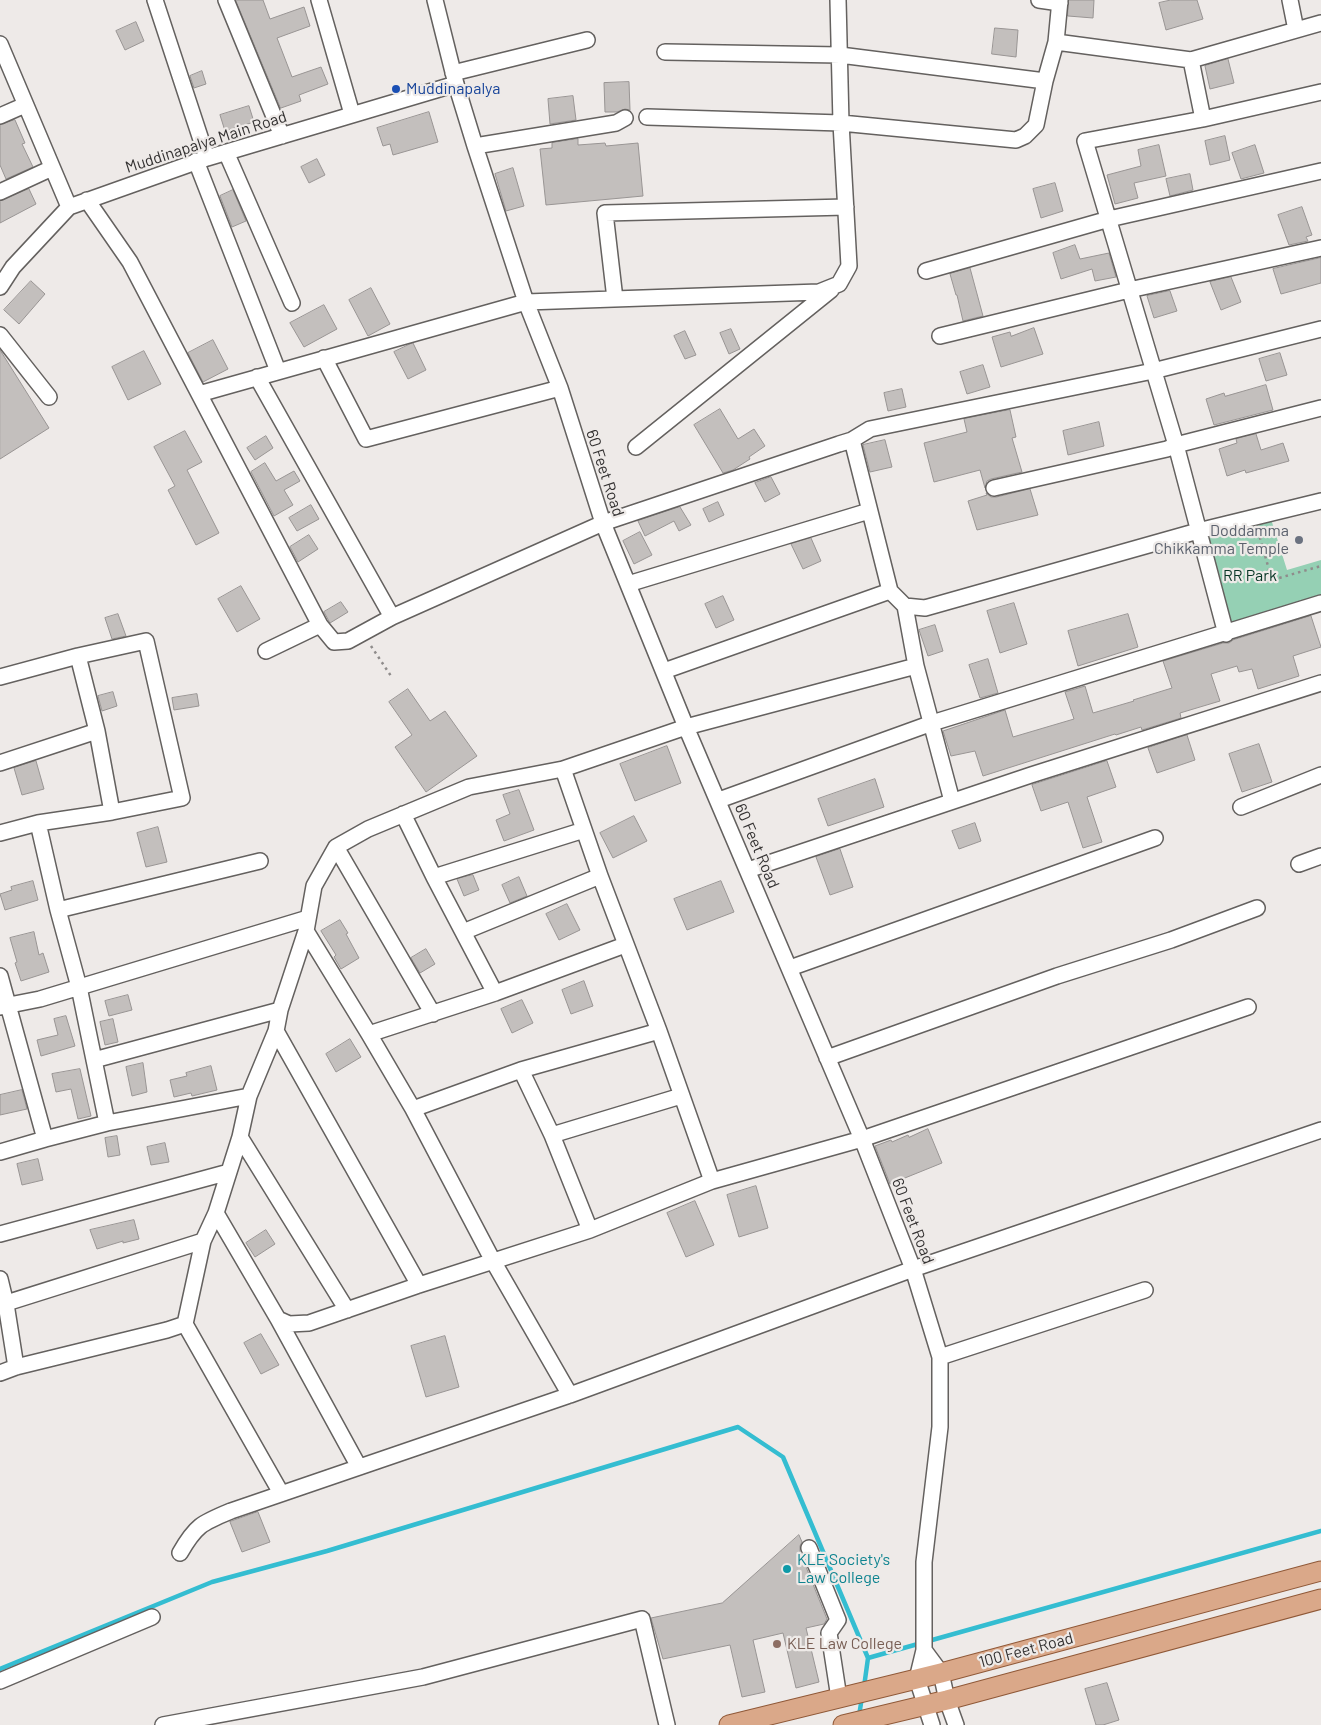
<!DOCTYPE html>
<style>
body{margin:0}
canvas{display:block;background:#eeeae8}
</style>
<canvas width="1321" height="1725"></canvas>
<script>
const context = document.querySelector('canvas').getContext('2d');
context.lineJoin = 'round';
function fill(path, color) { context.fillStyle = color; context.fill(path, 'evenodd'); }
function trace(path, color, width, dash) { context.strokeStyle = color; context.lineWidth = width; context.lineCap = dash ? 'butt' : 'round'; context.setLineDash(dash || []); context.stroke(path); }
function write(font, color, halo, rows, align = 'center') {
  context.font = font + ' Barlow,sans-serif'; context.lineWidth = 4.5; context.setLineDash([]); context.textBaseline = 'middle'; context.strokeStyle = halo; context.fillStyle = color; for (const [text, x, y, turn = 0] of rows) {
    context.save(); context.translate(x, y); context.rotate((+turn || 0) * Math.PI / 180); context.textAlign = isNaN(turn) ? turn : align; if (halo) context.strokeText(text, 0, 0); context.fillText(text, 0, 0); context.restore();
  }
}
fill(new Path2D(`
 M1271 519 1287 570 1321 560V599L1227 625 1202 539Z`), '#95d0b4');
trace(new Path2D(`
 M0 1669 212 1582 327 1551 738 1427 783 1457 868 1658 1321 1531
 M864 1687 868 1658
 M859 1716 862 1697`), '#34bdd1', 4.5);
const building = new Path2D(`
 M236 0H263L270 19 304 7 310 26 277 38 292 77 321 67 328 84 299 95 301 101 281 108Z
 M1069 0H1094L1093 18 1068 16Z
 M1171 0H1197L1203 19 1166 30 1159 3Z
 M136 22 144 41 125 50 116 31Z
 M995 28 1018 30 1016 57 992 54Z
 M1228 59 1234 83 1210 89 1205 66Z
 M202 71 206 84 194 88 190 76Z
 M629 82 630 110 625 109 617 112H605L604 83Z
 M573 96 576 120 550 124 548 99Z
 M249 106 254 122 225 131 220 115Z
 M429 112 438 142 393 155 390 144 383 146 377 128Z
 M15 120 25 143 22 144 33 167 6 179 0 165V125Z
 M1225 136 1230 160 1210 165 1205 141Z
 M578 139V145L605 143 606 146 638 143 643 196 546 205 540 149 552 148V143Z
 M1159 145 1166 176 1134 183 1138 198 1115 204 1107 175 1141 166 1138 150Z
 M1255 145 1264 173 1241 179 1232 153Z
 M317 159 325 175 309 183 301 167Z
 M513 168 524 206 506 211 495 174Z
 M1190 174 1193 190 1170 196 1166 179Z
 M1055 183 1063 211 1041 218 1033 189Z
 M29 189 36 204 0 223V201Z
 M233 190 246 221 232 227 220 196Z
 M1302 207 1312 235 1306 237 1308 241 1289 245 1278 215Z
 M1075 245 1080 259 1109 253 1116 277 1095 281 1092 269 1061 279 1053 253Z
 M1321 258V283L1281 294 1273 269Z
 M970 268 983 316 963 321 957 295H956L950 274Z
 M1231 277 1241 302 1221 310 1210 282Z
 M31 281 45 294 19 324 4 310Z
 M371 288 390 324 368 336 349 300Z
 M1170 291 1177 311 1154 318 1147 296Z
 M324 305 337 329 304 347 290 323Z
 M1034 328 1043 354 1001 367 992 337 1010 332 1011 336Z
 M731 329 740 349 729 354 720 333Z
 M685 331 696 355 685 359 674 336Z
 M213 340 228 369 203 382 188 353Z
 M413 343 426 370 408 379 394 352Z
 M0 350 49 428 0 459Z
 M144 351 161 384 128 400 112 367Z
 M1280 353 1287 375 1266 381 1259 359Z
 M983 365 990 387 967 394 960 372Z
 M1266 385 1273 410 1214 425 1206 399 1224 393 1225 396Z
 M902 389 906 407 888 411 884 393Z
 M720 409 738 439 754 429 765 446 749 457 750 459 733 470 723 473 694 425Z
 M1010 410 1016 437 1012 438 1022 472 991 479 987 481 985 488 980 470 934 482 924 443 967 432 964 419Z
 M1099 422 1104 446 1068 455 1063 431Z
 M185 431 202 462 187 470 219 533 196 545 168 490 175 486 154 447Z
 M1256 434 1261 450 1283 443 1289 461 1246 473 1245 470 1227 476 1219 449 1237 443 1236 439Z
 M266 436 273 448 255 460 247 448Z
 M885 440 892 467 870 472 863 445Z
 M265 463 276 481 294 471 300 481 284 490 293 505 274 516 251 472Z
 M771 477 780 494 765 502 755 483Z
 M1030 489 1038 515 977 530 968 501 987 495 986 493 991 497H996Z
 M718 502 724 515 709 522 703 509Z
 M311 505 319 519 297 531 289 518Z
 M680 507 691 525 679 531 674 521 645 536 638 521Z
 M640 532 652 555 634 564 623 541Z
 M309 535 318 549 298 562 290 547Z
 M811 538 821 561 803 569 791 544Z
 M241 586 260 619 237 632 218 599Z
 M723 596 734 620 716 628 705 604Z
 M341 602 348 612 330 623 324 612Z
 M1014 603 1027 644 1000 653 987 611Z
 M118 614 126 636 112 639 105 618Z
 M1128 614 1138 647 1078 666 1068 631Z
 M1311 616 1321 647 1293 656 1299 676 1258 689 1252 669 1239 672 1237 666 1211 674 1220 701 1180 713 1181 718 1142 730 1141 727 1116 735 1115 734 983 776 975 751 951 756 943 731 1005 710 1013 737 1074 719 1065 692 1085 686 1093 713 1134 701 1133 700 1172 688 1163 661 1223 643H1229L1233 640Z
 M935 625 943 651 928 656 919 630Z
 M988 659 998 693 980 698 969 665Z
 M408 689 430 721 445 711 477 756 426 792 395 747 412 735 389 702Z
 M113 692 117 706 102 711 98 696Z
 M197 694 199 706 174 710 172 698Z
 M1187 735 1195 760 1157 773 1148 748Z
 M1259 744 1272 782 1242 792 1229 754Z
 M667 746 681 783 635 801 620 764Z
 M36 761 44 789 22 795 14 768Z
 M1107 761 1116 787 1087 797 1102 842 1083 848 1068 802 1041 811 1032 785Z
 M875 779 884 807 828 826 818 799Z
 M519 790 534 830 504 841 496 820 510 814 503 795Z
 M634 816 647 841 613 858 600 833Z
 M975 823 981 841 959 849 952 831Z
 M158 827 167 862 146 867 137 833Z
 M840 849 853 887 830 895 816 857Z
 M473 875 479 890 464 896 457 879Z
 M519 877 527 896 510 903 502 885Z
 M33 881 38 900 5 910 0 894 12 890 11 887Z
 M721 881 734 912 687 930 674 899Z
 M567 904 580 930 559 940 546 914Z
 M340 920 348 933 346 934 359 958 341 969 334 957 336 955 321 931Z
 M34 932 39 955 43 953 49 972 21 981 15 963 17 962 10 938Z
 M426 949 435 964 420 973 411 958Z
 M584 981 593 1006 571 1014 562 990Z
 M128 995 132 1010 109 1016 105 1001Z
 M522 1000 533 1023 512 1033 501 1009Z
 M66 1016 75 1046 41 1056 37 1040 58 1035 54 1019Z
 M113 1019 118 1042 105 1045 100 1022Z
 M350 1039 361 1057 336 1072 326 1054Z
 M143 1063 147 1092 132 1096 126 1067Z
 M211 1066 217 1090 192 1096 191 1093 174 1097 170 1080 187 1076 186 1073Z
 M80 1069 91 1116 78 1119 71 1089 56 1092 52 1074Z
 M22 1090 27 1109 0 1115V1095Z
 M928 1129 942 1163 890 1184 875 1146 891 1140 892 1142 908 1135 909 1137Z
 M117 1136 120 1155 108 1157 105 1138Z
 M165 1143 169 1162 151 1165 147 1147Z
 M38 1159 43 1180 22 1185 17 1164Z
 M756 1186 768 1228 739 1237 727 1195Z
 M695 1201 714 1245 686 1257 667 1213Z
 M134 1220 139 1239 123 1243V1241L97 1249 90 1230Z
 M266 1230 275 1244 255 1257 246 1243Z
 M261 1334 279 1365 261 1374 244 1343Z
 M445 1336 459 1387 426 1397 411 1346Z
 M258 1512 270 1542 242 1552 230 1522Z
 M799 1535 802 1542 800 1546V1552L827 1619 824 1624 806 1628 819 1682 796 1688 783 1633 753 1640 765 1692 742 1697 730 1645 663 1659 651 1618 722 1603Z
 M1107 1683 1119 1720 1103 1725H1096L1085 1689Z`);
fill(building, '#c3bfbd');
trace(building, '#999594', 1);
const minor = new Path2D(`
 M155 0 207 158
 M226 0 282 136
 M319 0 352 114
 M435 0 456 84 475 146 526 302 560 388 603 523 686 727 862 1139 913 1269 940 1357V1427L924 1562V1650L917 1679 932 1725
 M1039 0 1060 3
 M1290 0 1296 30
 M1056 42 1191 60 1321 23
 M0 44 69 207
 M665 52 840 55 1045 81
 M1191 60 1203 119
 M453 73 587 40
 M0 116 25 105
 M647 117 841 123 1016 140 1025 136 1036 125 1045 81 1056 42 1060 0
 M475 146 616 123 625 118
 M226 152 292 303
 M196 161 278 371
 M0 192 52 168
 M87 200 130 262 320 625 334 642 348 641 392 617 603 523 839 444 852 440 870 429 1153 371 1321 329
 M926 271 1109 219 1321 171
 M0 287 13 267 69 207 207 158 456 84
 M615 299 605 213 846 207
 M0 335 49 397
 M940 336 1129 290 1321 248
 M324 358 366 439 560 388
 M257 377 392 617
 M199 394 526 302 819 292 839 284 849 266 841 123 838 0
 M852 440 890 591 905 606 925 608 1198 531 1321 501
 M636 447 831 290
 M994 488 1167 449 1176 445 1321 408
 M628 584 869 511
 M905 606 916 666 952 801
 M1226 634 1176 445 1085 141 1203 119 1321 92
 M266 651 320 625
 M78 656 97 731 112 812
 M664 671 890 591
 M0 677 78 656 146 641 182 798 112 812 38 823 0 833
 M0 763 97 731
 M563 769 600 876 659 1031 712 1181
 M719 800 932 723 1321 603
 M1241 807 1321 775
 M403 814 434 877 495 993
 M38 823 58 910 79 987 107 1123
 M336 847 433 1014
 M1299 864 1321 856
 M748 870 1031 775 1321 683
 M434 877 584 830
 M58 910 260 861
 M306 931 369 1034 413 1109 493 1261 570 1395
 M463 932 600 876
 M790 968 1155 838
 M0 976 45 1139
 M0 1007 40 999 308 918
 M276 1031 419 1285
 M369 1034 495 993 625 945
 M827 1058 1057 976 1171 940 1257 908
 M94 1060 280 1010
 M521 1070 552 1135 590 1230
 M413 1109 521 1070 659 1031
 M552 1135 681 1096
 M240 1137 347 1310
 M0 1152 45 1139 107 1123 249 1096
 M216 1213 278 1319 289 1324 309 1323 419 1285 590 1230 712 1181 862 1139 1248 1007
 M0 1234 229 1172
 M0 1279 6 1304 16 1367
 M0 1305 203 1241
 M278 1319 359 1467
 M185 1324 281 1493
 M940 1357 1145 1290
 M0 1373 16 1367 167 1330 185 1324 203 1241 216 1213 240 1137 249 1096 276 1031 280 1010 306 931 314 886 336 847 368 829 469 787 563 769 686 727 916 666
 M809 1548 838 1620 829 1633 839 1698
 M180 1553C196 1525 202 1523 231 1511L570 1395 913 1269 1321 1130
 M924 1650 941 1673 947 1700 956 1725
 M0 1681 152 1617
 M163 1725 423 1677 642 1619 667 1725`);
const major = new Path2D(`
 M729 1725 941 1673 1321 1571
 M843 1725 947 1700 1321 1599`);
trace(minor, '#64615f', 18);
trace(major, '#905938', 21);
trace(new Path2D(`
 M1258 531 1272 580 1321 566
 M371 646 391 676`), '#8f8c8b', 2.5, [2.5, 4]);
trace(minor, '#fff', 15);
trace(major, '#daa889', 19);
for (const [x, y, r, color] of [
 [396,89,5,"#1a4fb4"],
 [1299,540,5,"#6b7280"],
 [787,1569,5,"#0f9aa8"],
 [777,1644,5,"#8d6e63"]
]) { const dot = new Path2D(); dot.arc(x, y, r, 0, 2 * Math.PI); context.fillStyle = color; context.fill(dot); trace(dot, '#eeeae8', 2); }
write('16px', '#164399', '#eeeae8', [
 ["Muddinapalya",406,89]
], 'left');
write('16px', '#333131', '#eeeae8', [
 ["Muddinapalya Main Road",206,142,-18],
 ["60 Feet Road",605,473,72],
 ["60 Feet Road",757,846,67],
 ["60 Feet Road",913,1221,69],
 ["100 Feet Road",1026,1650,-15]
]);
write('16px', '#5b616d', '#eeeae8', [
 ["Doddamma",1289,531],
 ["Chikkamma Temple",1289,549]
], 'right');
write('16px', '#073625', '#eeeae8', [
 ["RR Park",1250,576]
]);
write('16px', '#0d838f', '#eeeae8', [
 ["KLE Society's",797,1560],
 ["Law College",797,1578]
], 'left');
write('16px', '#785e54', '#eeeae8', [
 ["KLE Law College",787,1644]
], 'left');
</script>
